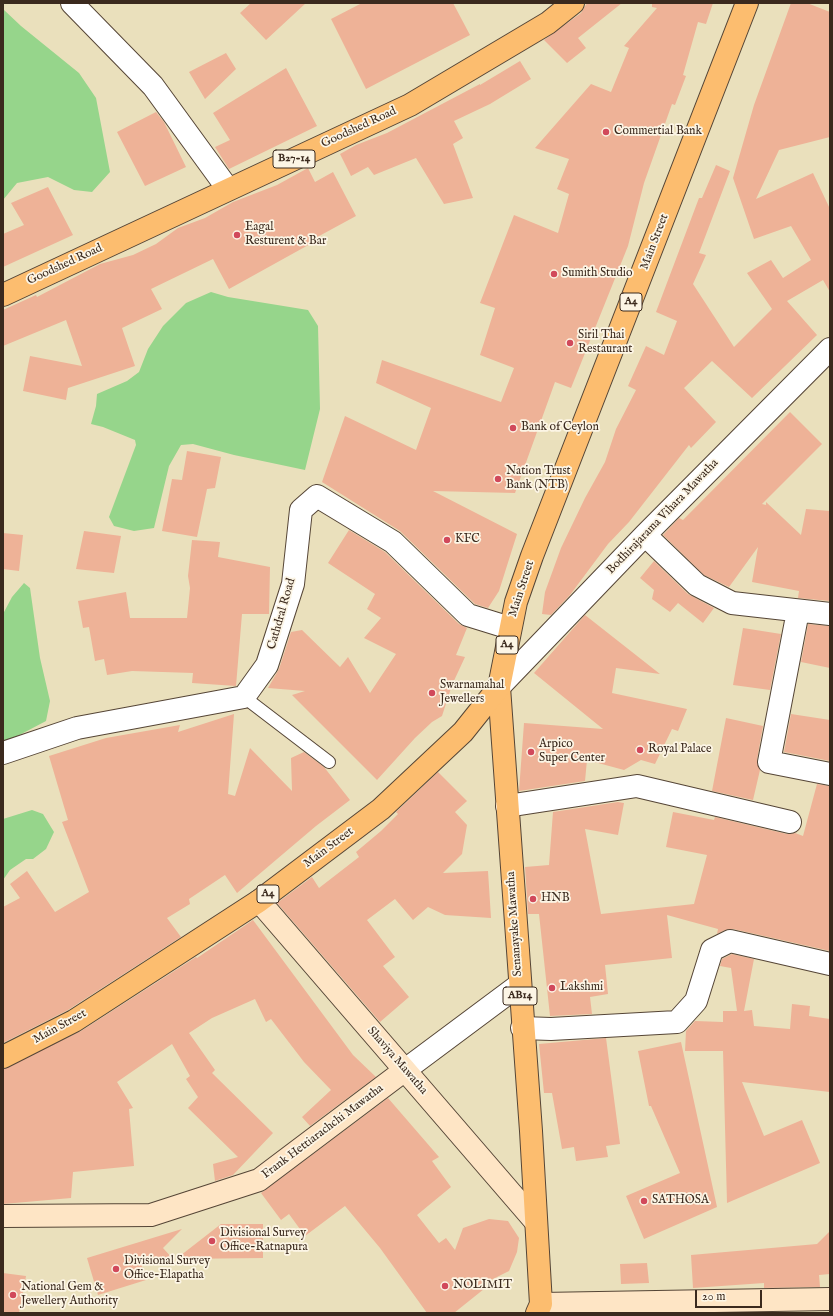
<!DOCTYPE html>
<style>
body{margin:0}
#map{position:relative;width:833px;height:1316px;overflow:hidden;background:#eae0bc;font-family:"IM FELL English",serif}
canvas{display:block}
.frame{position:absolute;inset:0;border:4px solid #3b2a1e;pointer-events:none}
.scale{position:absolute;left:695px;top:1290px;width:67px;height:18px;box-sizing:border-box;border:2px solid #3b2a1e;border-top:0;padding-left:5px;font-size:12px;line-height:14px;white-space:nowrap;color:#3b2a1e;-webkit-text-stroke:3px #fcf5e5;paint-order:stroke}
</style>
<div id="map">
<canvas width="833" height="1316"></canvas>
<div class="frame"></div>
<div class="scale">20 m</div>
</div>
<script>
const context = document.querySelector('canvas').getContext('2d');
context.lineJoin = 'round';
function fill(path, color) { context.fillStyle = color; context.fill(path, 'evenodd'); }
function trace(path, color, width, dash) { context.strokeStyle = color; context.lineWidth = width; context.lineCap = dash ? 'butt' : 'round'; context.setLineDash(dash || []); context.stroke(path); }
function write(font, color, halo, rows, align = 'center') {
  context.font = font + ' "IM FELL English",serif'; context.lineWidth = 3.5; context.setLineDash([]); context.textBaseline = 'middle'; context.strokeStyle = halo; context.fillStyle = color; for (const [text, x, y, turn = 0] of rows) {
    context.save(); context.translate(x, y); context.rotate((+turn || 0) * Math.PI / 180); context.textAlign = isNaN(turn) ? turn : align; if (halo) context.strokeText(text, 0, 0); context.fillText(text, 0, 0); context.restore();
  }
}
fill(new Path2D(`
 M3 9 21 26 79 73 96 98 110 172 92 192 74 190 48 177 17 183 3 200Z
 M211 292 228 297 308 310 318 326 320 409 305 470 234 455 193 444 181 445 169 466 154 528 134 531 114 526 109 517 136 445 135 440 103 427 91 424 96 406 97 394 127 381 139 372 148 349 163 326 186 303Z
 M24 583 30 588 40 658 50 701 46 721 8 741H3V614L12 597Z
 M32 810 43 814 54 832 46 849 33 859H26L10 870 3 880V819Z`), '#96d58b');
fill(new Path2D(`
 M251 3H306L266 40 240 13Z
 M362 3H453L470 35 366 89 331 19Z
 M587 3H622L578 38 586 48 567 63 544 40 581 13Z
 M652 3H713L706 24 698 22 683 75 686 76 675 105 672 104 644 183 628 246 571 388 555 382 515 493 433 491 517 534 499 591 488 608 475 604 400 531 322 482 345 416 416 450 431 408 376 383 382 360 501 402 514 368 480 355 495 308 480 303 514 215 558 233 569 194 557 189 569 159 535 148 591 84 611 92 629 48 624 46 657 8 652 7Z
 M791 3H807L830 12V137L779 150 756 199 813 173 830 209V292L823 280 787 301 817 335 752 398 712 361 684 388 716 422 691 448 689 445 629 522 608 544 570 595 551 615 542 614 545 592 561 548 585 498 605 462 616 429 636 390 628 386 646 346 664 355 677 321 656 312 699 198H702L716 165 730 171 699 253 706 255 693 284 734 347 772 309 747 273 771 260 783 278 811 260 791 226 754 239 733 178 754 105Z
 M226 53 236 69 205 99 189 72Z
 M520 61 531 79 490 104 454 121 463 138 453 144 473 198 444 204 416 158 374 175 368 167 351 176 340 154 356 145 387 133 480 84V85Z
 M286 68 317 126 229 169 215 147 230 140 213 113Z
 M156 112 164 122 186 167 145 186 117 132Z
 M308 168 315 182 333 172 356 216 310 241 312 243 229 289 213 259 151 289 162 309 122 328 135 366 68 388 66 400 23 391 30 356 82 366 66 320 3 346V310L36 295 37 297 100 264 133 255 156 244 178 228 205 218 233 202 277 185Z
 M48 187 73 235 3 267V234L24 225 11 203Z
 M790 412 822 444 762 504 766 505V502L801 535 806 509 830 511V601L798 598 799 591 752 582 758 547 729 587 704 575 663 535 679 518 683 520Z
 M187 451 221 457 215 488 207 489 197 537 162 531 172 479 182 480Z
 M349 530 385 552 459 624 467 628 456 655 465 657 452 685 442 716 432 722 415 738 377 780 292 695 305 691 268 688 279 669 291 632 302 630 340 667 348 657 370 693 396 654 364 638 381 618 367 609 375 594 328 563Z
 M84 531 121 536 114 573 76 569Z
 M3 533 23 535 19 571 3 569Z
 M192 540 220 542 218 557 270 567 269 614H242L236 686 192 683 193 673 132 671 107 675 104 659 95 661 89 627 83 628 78 601 126 592 130 618H187L190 588 188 576Z
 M654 561 688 594 714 608 703 623 678 603 670 612 652 599 654 590 640 578Z
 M585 615 660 674 616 668 612 693 687 709 678 731 672 729 655 764 641 760 624 770 587 760 585 781 519 791 524 723 603 729 534 673Z
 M808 624 830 626V668L801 662Z
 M743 628 781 634 770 690 733 685Z
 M234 714 228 794 235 796 250 748 292 791 291 758 304 752 324 767 350 800 316 826 237 893 225 875 189 899 190 904 167 918 181 937 68 1010 3 1043V907L20 898 10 884 27 871 55 912 89 892 62 822 68 820 49 756 106 738 180 725 178 732Z
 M791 714 830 720V761L784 752Z
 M726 718 763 726 757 760 760 770 753 800 712 791Z
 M438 772 467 801 455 812 467 825 462 854 443 873 488 871 491 918 445 915 428 907 413 920 395 899 367 920 395 957 383 966 409 997 380 1022 277 903 312 877 319 888 359 857 356 852 381 831 398 814 396 812Z
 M817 784 830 786V951L733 929 725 930 717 934 718 929 667 915 672 958 605 965 608 994 590 997 592 1014 550 1016 539 914H528L525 867 549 865 553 812 618 802 624 803 618 835 585 829 601 914 694 904 707 855 666 847 673 812 714 820 715 817 787 834 795 833 803 836Z
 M253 920 353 1055 376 1077 310 1126 302 1117 331 1090 304 1062 271 1019 266 1022 255 999 212 1018 189 1033 215 1070 212 1073 273 1133 233 1175 215 1181 213 1164 238 1157 188 1108 198 1097 186 1079 190 1076 172 1044 117 1082 133 1108 129 1109 134 1166 73 1172 71 1198 3 1204V1069L81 1031 196 957 197 958Z
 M732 954 754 959 744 1011 752 1010 754 1026 790 1029 792 1004 810 1006 809 1016 830 1019V1092L742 1082 764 1136 802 1120 820 1163 727 1203 723 1051H685L686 1031 695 1021 723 1022V1011H737L731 968 720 966 722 959Z
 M606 1038 620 1144 606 1146 608 1157 576 1161 574 1147 562 1149 552 1093H544L539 1044Z
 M681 1042 717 1207 644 1239 626 1196 680 1173 651 1106H649L638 1051Z
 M388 1098 439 1157 432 1161 451 1187 417 1215 439 1243 446 1238 455 1250 463 1228 489 1219 508 1221 519 1238 517 1252 509 1271 481 1285 484 1289 454 1313H427L380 1248 345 1206 305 1236 289 1214 281 1220 261 1193Z
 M221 1224H263V1258L176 1259Z
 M182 1229 163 1248 173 1259 140 1260 146 1280 98 1295 87 1258Z
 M830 1231V1274L819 1275 820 1287 764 1288V1283L693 1288 691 1255 817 1244Z
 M647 1263 649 1283 621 1284 620 1264Z
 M3 1273 26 1276 19 1313H3Z`), '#eeb297');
const lane = new Path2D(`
 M244 697 329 762`);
const street = new Path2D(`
 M72 3 153 86 228 189
 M645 535 697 585 732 603 830 614
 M798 611 769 762 830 774
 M499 687 645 535 830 349
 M3 753 77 728 244 697 267 665 293 584 301 510 317 496 393 542 468 615 510 628
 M507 806 637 786 790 822
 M522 1028 551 1029 677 1022 696 1001 712 950 730 941 830 964
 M405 1070 519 985`);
const secondary = new Path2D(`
 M259 901 535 1221
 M3 1216 151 1215 259 1180 405 1070
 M541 1304 830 1299`);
const primary = new Path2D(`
 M3 295 410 105 548 23 573 3
 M499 687 531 1131 541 1304 537 1313`);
const highway = new Path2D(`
 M3 1057 74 1021 259 901 381 809 463 732 499 687 516 602 532 556 747 3`);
trace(lane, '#554536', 14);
trace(street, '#554536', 24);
trace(secondary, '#554536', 24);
trace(primary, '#554536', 24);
trace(highway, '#554536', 24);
trace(lane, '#fff', 12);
trace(street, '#fff', 22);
trace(secondary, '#fee5c5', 22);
trace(primary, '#fcbd6f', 22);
trace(highway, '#fcbd6f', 22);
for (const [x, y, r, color] of [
 [606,132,4,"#d1495b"],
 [237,235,4,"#d1495b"],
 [554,274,4,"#d1495b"],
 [570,343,4,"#d1495b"],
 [513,428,4,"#d1495b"],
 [498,479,4,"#d1495b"],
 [447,540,4,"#d1495b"],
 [432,693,4,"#d1495b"],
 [640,750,4,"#d1495b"],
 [531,752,4,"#d1495b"],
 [533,899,4,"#d1495b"],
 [552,988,4,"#d1495b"],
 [644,1201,4,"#d1495b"],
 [212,1241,4,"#d1495b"],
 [116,1269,4,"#d1495b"],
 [445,1286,4,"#d1495b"],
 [13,1295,4,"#d1495b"]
]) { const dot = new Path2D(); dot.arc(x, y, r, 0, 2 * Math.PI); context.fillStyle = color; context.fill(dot); trace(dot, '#fcf5e5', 1.5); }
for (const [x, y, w] of [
 [294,159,42],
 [631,302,22],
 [507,645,22],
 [268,894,22],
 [520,996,34]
]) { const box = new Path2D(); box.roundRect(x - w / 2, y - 9, w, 18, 3); context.fillStyle = '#fcf5e5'; context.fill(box); trace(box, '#3b2a1e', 1); }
write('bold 11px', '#3b2a1e', null, [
 ["B27-14",294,159],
 ["A4",631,302],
 ["A4",507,645],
 ["A4",268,894],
 ["AB14",520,996]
]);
write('12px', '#3b2a1e', '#fcf5e5', [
 ["Goodshed Road",359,128,-25],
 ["Main Street",655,242,-69],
 ["Goodshed Road",65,265,-25],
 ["Bodhirajarama Vihara Mawatha",663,517,-46],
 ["Main Street",522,589,-72],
 ["Cathdral Road",282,614,-74],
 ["Main Street",329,848,-37],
 ["Senanayake Mawatha",515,924,-94],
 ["Main Street",60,1027,-29],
 ["Shaviya Mawatha",397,1061,49],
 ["Frank Hettiarachchi Mawatha",323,1132,-37]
]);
write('12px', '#3b2a1e', '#fcf5e5', [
 ["Commertial Bank",614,132],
 ["Eagal",245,228],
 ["Resturent & Bar",245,242],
 ["Sumith Studio",562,274],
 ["Siril Thai",578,336],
 ["Restaurant",578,350],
 ["Bank of Ceylon",521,428],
 ["Nation Trust",506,472],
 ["Bank (NTB)",506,486],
 ["KFC",455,540],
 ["Swarnamahal",440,686],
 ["Jewellers",440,700],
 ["Arpico",539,745],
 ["Super Center",539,759],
 ["Royal Palace",648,750],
 ["HNB",541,899],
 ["Lakshmi",560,988],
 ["SATHOSA",652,1201],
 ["Divisional Survey",220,1234],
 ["Office-Ratnapura",220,1248],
 ["Divisional Survey",124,1262],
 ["Office-Elapatha",124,1276],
 ["NOLIMIT",453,1286],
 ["National Gem &",21,1288],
 ["Jewellery Authority",21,1302]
], 'left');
</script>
